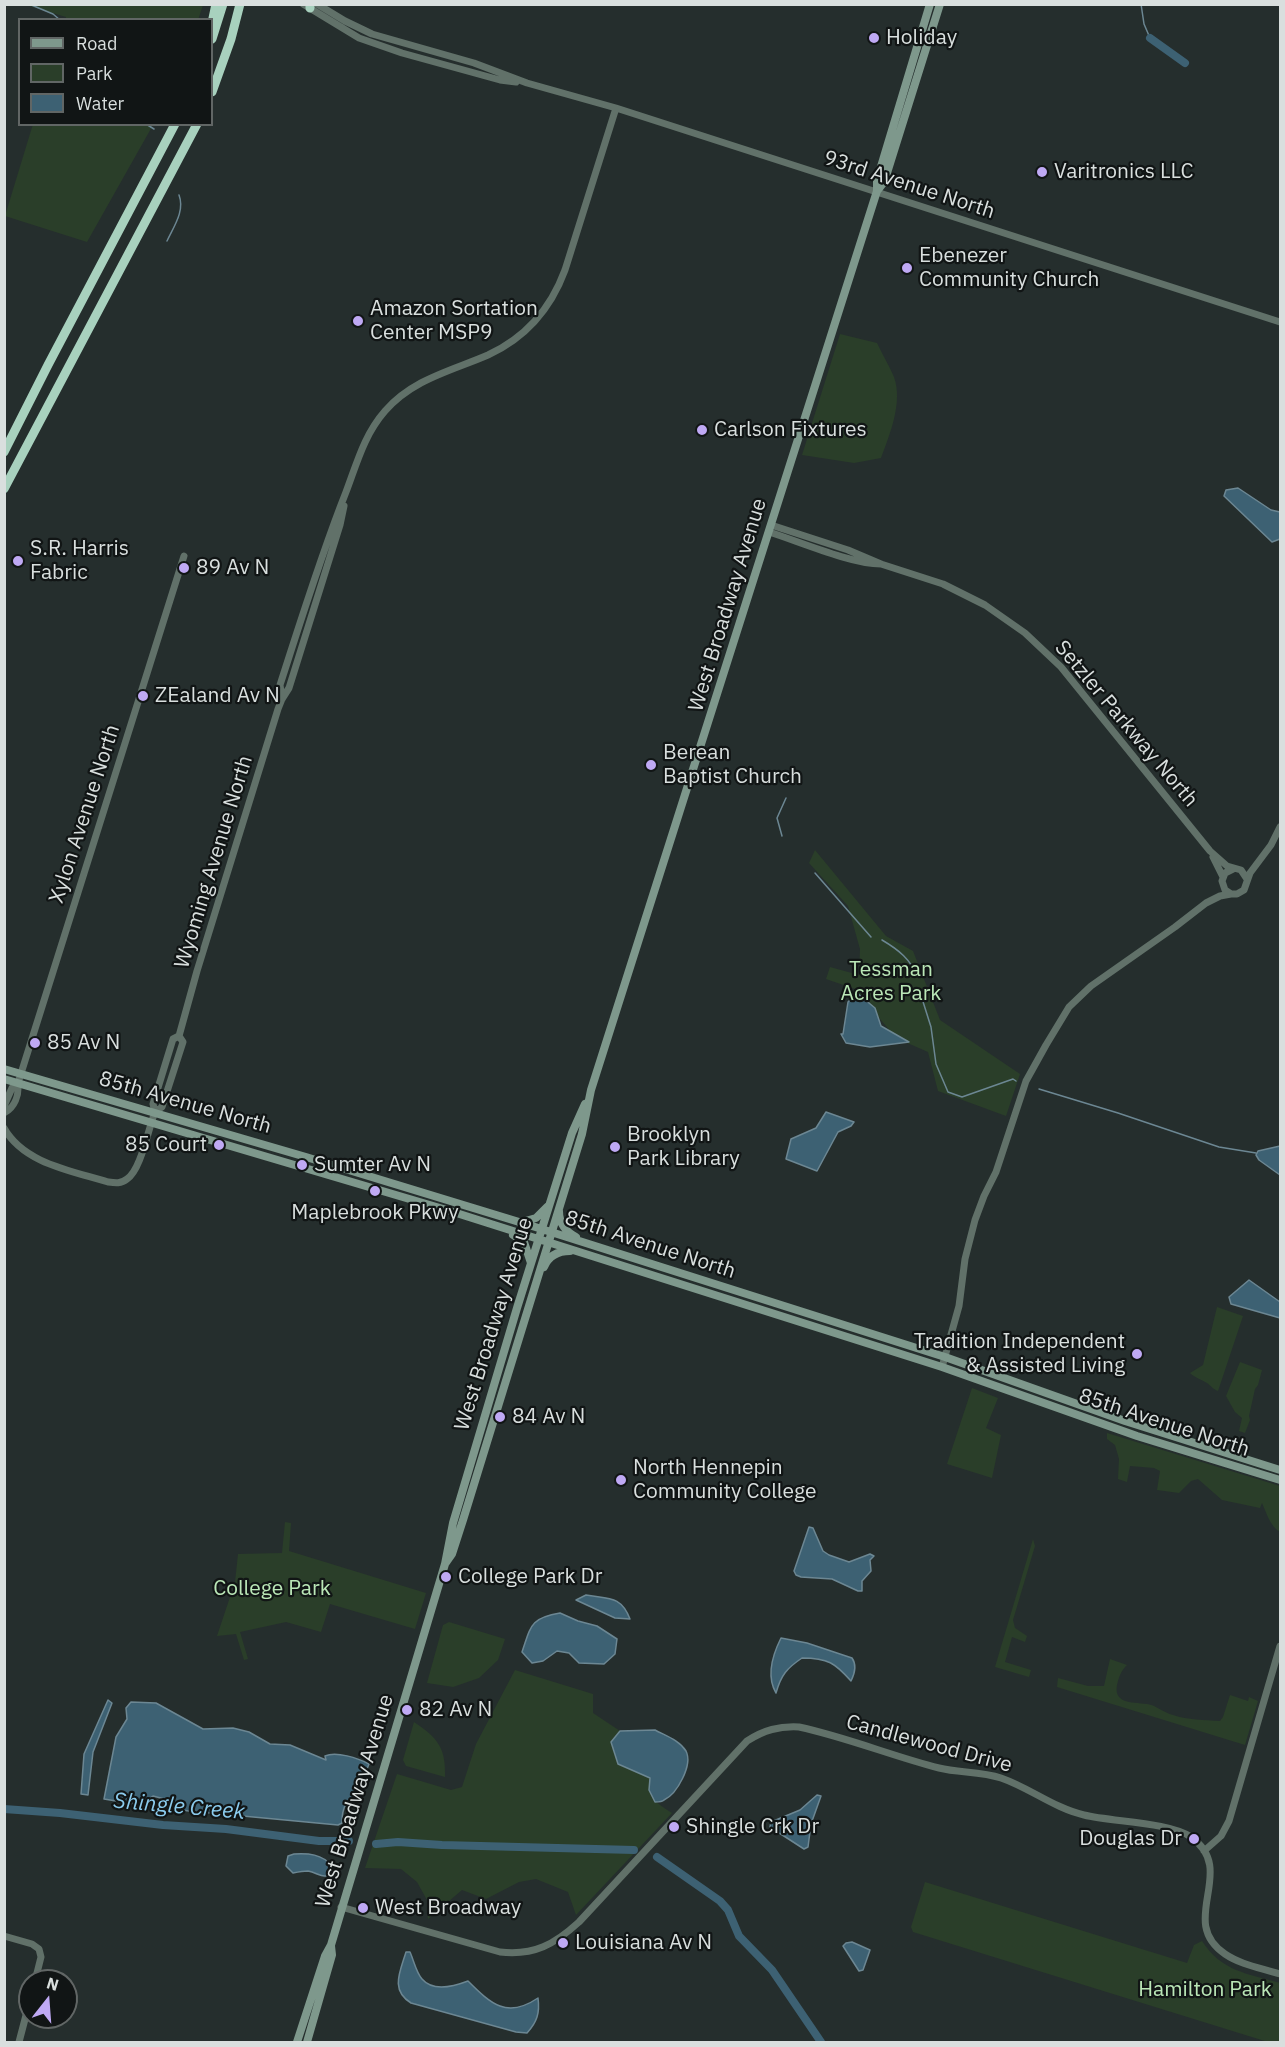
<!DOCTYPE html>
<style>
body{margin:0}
#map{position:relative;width:1285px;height:2047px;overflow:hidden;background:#252e2d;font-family:"IBM Plex Sans",sans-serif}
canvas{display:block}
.frame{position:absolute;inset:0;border:6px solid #d9dfde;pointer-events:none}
.legend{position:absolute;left:18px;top:18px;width:195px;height:108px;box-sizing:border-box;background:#111515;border:2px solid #616665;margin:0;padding:8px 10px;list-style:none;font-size:18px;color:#d9dfde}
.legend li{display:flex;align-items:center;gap:12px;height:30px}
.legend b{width:30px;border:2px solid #616665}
.north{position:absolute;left:18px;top:1969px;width:60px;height:60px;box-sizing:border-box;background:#111515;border:2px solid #616665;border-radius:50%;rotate:17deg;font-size:16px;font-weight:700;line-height:24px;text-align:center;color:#d9dfde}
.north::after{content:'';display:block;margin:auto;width:21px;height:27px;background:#bfa9f4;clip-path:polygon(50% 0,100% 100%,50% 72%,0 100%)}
</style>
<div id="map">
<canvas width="1285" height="2047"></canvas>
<div class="frame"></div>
<ul class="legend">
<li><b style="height:8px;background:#7e988c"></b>Road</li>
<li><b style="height:16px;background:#2a3e29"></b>Park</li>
<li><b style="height:16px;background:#3d6173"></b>Water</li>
</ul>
<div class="north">N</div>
</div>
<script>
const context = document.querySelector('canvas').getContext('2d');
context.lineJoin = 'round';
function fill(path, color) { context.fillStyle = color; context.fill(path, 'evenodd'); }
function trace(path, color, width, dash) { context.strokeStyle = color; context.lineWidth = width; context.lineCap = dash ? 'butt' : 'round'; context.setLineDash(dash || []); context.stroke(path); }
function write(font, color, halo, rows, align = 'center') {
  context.font = font + ' "IBM Plex Sans",sans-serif'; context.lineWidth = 4.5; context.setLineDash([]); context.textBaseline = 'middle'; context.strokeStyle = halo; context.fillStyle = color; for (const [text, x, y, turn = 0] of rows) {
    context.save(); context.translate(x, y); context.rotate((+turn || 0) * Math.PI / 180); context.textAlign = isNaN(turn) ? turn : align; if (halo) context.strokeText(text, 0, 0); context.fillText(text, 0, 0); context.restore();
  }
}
fill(new Path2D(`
 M26 5H203L198 20 66 19V17Z
 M33 124 153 125 87 242 5 216Z
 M840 334 877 343C882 354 889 365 894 377 903 402 890 434 881 458L854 463 802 455Z
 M815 850 886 936 913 951 940 1020 1020 1074 1006 1116 938 1091 928 1052 896 1038 855 989 826 979 830 967 859 975 860 949 848 906 809 863Z
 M1217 1307 1243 1316 1218 1391C1213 1389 1211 1386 1207 1383 1201 1379 1195 1378 1190 1373L1203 1365Z
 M1240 1362 1262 1370 1258 1385 1255 1389 1249 1416 1250 1420 1245 1433 1239 1431 1242 1418 1235 1412 1226 1396Z
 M972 1388 998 1398 986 1428 1001 1435 992 1478 947 1464Z
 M1107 1433 1280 1486V1532C1270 1526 1267 1514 1262 1503L1260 1508 1222 1500 1198 1479 1191 1481 1179 1493 1157 1490 1160 1471 1154 1468 1130 1466 1127 1482 1118 1479 1119 1459 1115 1445 1107 1439Z
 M285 1522 291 1523 289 1551 426 1593 415 1629 330 1604 321 1632 286 1622 240 1632 248 1659 244 1660 236 1634 217 1636 235 1582 238 1554 282 1553Z
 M1033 1539 1035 1546 1013 1620 1015 1628 1027 1636 1025 1642 1012 1637 1005 1662 1031 1670 1029 1677 995 1667Z
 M449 1622 505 1639 498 1660 479 1678 453 1687 427 1683 443 1625Z
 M1110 1659 1127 1665C1122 1670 1120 1674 1118 1681 1111 1704 1131 1702 1147 1704 1156 1705 1164 1713 1173 1715 1188 1720 1204 1720 1220 1721L1223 1717 1230 1695 1248 1701 1249 1697 1258 1701 1245 1745 1057 1687 1058 1678 1088 1686H1104Z
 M515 1670 593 1694V1713L620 1731 611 1742 618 1764 650 1778C649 1799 655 1802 672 1813L576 1915 568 1892 536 1879 519 1882 486 1899 462 1890 428 1919 427 1900 417 1882 401 1869 365 1868 397 1774 451 1790 462 1787 476 1744Z
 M414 1722C438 1738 446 1748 445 1777L406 1766 403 1760Z
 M925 1882 1187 1963 1194 1945 1202 1941C1221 1971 1248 1974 1280 1983V2042H1268L913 1932 911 1927Z`), '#2a3e29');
const water = new Path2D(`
 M1238 488 1271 510 1280 512V539L1272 542 1224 496 1226 490Z
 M857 993 875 1008 881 1026 909 1042 870 1047 846 1043 841 1034H843L848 1002Z
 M826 1112 854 1122 851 1126 838 1132 817 1171 786 1159 791 1139 816 1128Z
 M1280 1146V1175L1259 1160 1256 1155 1258 1151Z
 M1249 1280 1280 1302V1318L1231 1304 1229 1297Z
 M809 1527 813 1528 823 1551 829 1555 849 1562 870 1554 874 1556 870 1560 871 1571 862 1581V1591H858L832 1579 801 1577 796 1575 794 1571Z
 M586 1595C608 1599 621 1595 630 1619L615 1618 576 1600Z
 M560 1613 578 1621 597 1626 617 1639 615 1654 604 1664 579 1663 569 1653 557 1651 543 1661 532 1663 522 1652C531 1626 530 1618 560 1613Z
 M781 1638 807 1643 852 1658C857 1665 855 1673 851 1681 835 1663 828 1658 802 1658 787 1668 781 1675 776 1693 766 1676 773 1654 781 1638Z
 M108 1700 112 1703 93 1752 88 1795 81 1794 84 1754Z
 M131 1702 156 1703 203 1729 233 1728 249 1732 270 1744 290 1745 326 1760 325 1756C336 1751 358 1758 369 1764L363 1779H360L362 1780 360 1792C346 1802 342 1805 342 1823L338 1825 179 1810 172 1801 153 1796 140 1805 104 1799 116 1737 127 1719 126 1708Z
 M655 1730C666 1736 679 1740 686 1751 693 1765 677 1794 664 1800 662 1802 658 1802 655 1802L649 1790 650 1778 618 1764 611 1742 620 1731Z
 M817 1795 821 1796 811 1824 808 1847 804 1849 770 1827 771 1822 800 1810Z
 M294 1854C308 1853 322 1854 332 1866 327 1884 320 1873 308 1871 304 1871 298 1872 293 1873L286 1866 288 1856Z
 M852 1942 870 1950 863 1970 859 1971 843 1946 846 1943Z
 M406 1952H410C414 1961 416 1972 422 1979 433 1992 455 1986 468 1981 491 2004 507 2019 538 1998 540 2013 537 2022 527 2033L516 2032 411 2003C390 1990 400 1972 406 1952Z`);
fill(water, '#3d6173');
trace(water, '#6c8793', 1.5);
trace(new Path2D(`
 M29 4 53 14 60 20
 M1141 4 1144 24 1150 38
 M146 124 154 129
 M167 241C174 226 185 211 179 195
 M782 836 777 818 786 798
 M815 873 871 937
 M882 940C899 950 910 959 918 977
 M919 989 931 1027 936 1064 948 1092 962 1097 1013 1079 1016 1081
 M1039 1089 1118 1113 1219 1147 1256 1153`), '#6c8793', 1.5);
trace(new Path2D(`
 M1150 38 1185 63
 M4 1809 60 1813 163 1825 226 1829 319 1841H349
 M376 1844 398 1842 442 1845 634 1850
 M657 1857 720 1901 728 1910 739 1936 772 1970 821 2042`), '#3d6173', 8);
trace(new Path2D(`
 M303 4 359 38 402 53 500 80 516 82
 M317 4 345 21 372 34 474 63 527 83 616 108 1280 322
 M771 525 848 550 881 564 943 584 985 605 1025 633 1061 667 1210 851 1227 866 1241 870 1247 879
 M769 532C798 541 851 564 881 564
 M282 699 280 685C301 620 321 555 346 492 357 463 364 435 385 411 413 379 451 371 488 355 525 338 551 308 565 270L616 108
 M1213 857 1223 877
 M1233 869 1225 873 1222 881 1225 890 1231 894H1237L1244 890 1250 873 1271 845 1280 827
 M4 1106 12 1088 18 1083
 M155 1112 162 1107 183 1042 179 1036 197 971 278 709 282 699 289 688 340 525 344 506
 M4 1113C15 1107 19 1095 18 1083L184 556
 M4 1128C24 1164 73 1171 108 1182 115 1183 121 1184 127 1179 141 1170 148 1129 155 1112L153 1104 173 1039 179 1036
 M942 1367 959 1306 965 1259 975 1220 984 1196 996 1172 1026 1081 1046 1045 1069 1007 1091 986 1175 927 1206 903 1220 896 1231 894
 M1204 1851 1221 1836 1229 1821 1280 1646
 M341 1907 500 1952C534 1956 555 1944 579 1922L747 1741C764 1730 779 1726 799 1727 846 1737 892 1756 939 1768 959 1773 981 1771 1001 1778 1030 1788 1054 1808 1084 1815 1112 1822 1169 1822 1191 1837 1239 1871 1176 1921 1225 1954 1241 1965 1262 1968 1280 1974
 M4 1936 32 1944 39 1949 41 1957 35 1981
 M19 2042 30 2000`), '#617169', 7);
trace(new Path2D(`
 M877 191 884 182 887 173 940 4
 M4 1069 306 1157 529 1225 945 1357 1125 1421 1280 1470
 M4 1079 450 1211 942 1367 1137 1436 1280 1480
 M559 1211C559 1223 566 1232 576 1237
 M522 1222 536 1218 547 1207
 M513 1235 524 1242 531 1263
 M544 1267C549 1255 558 1251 570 1251
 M445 1564 452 1554 463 1520 582 1134 591 1090C689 791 783 491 877 191V180L930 4
 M297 2042 325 1956 331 1945 445 1564 453 1523 517 1308 572 1133 585 1104
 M307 2042 332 1955 331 1946`), '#7e988c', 8);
trace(new Path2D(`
 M310 4V8
 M212 23 216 4
 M212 39 223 4
 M212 92 231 39 240 4
 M4 452 48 365 175 124
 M4 489 197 124`), '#a8d1be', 9);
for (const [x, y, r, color] of [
 [874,38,6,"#bfa9f4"],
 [1042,172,6,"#bfa9f4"],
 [907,268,6,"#bfa9f4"],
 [358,321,6,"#bfa9f4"],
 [702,430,6,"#bfa9f4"],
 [18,561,6,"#bfa9f4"],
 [184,568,6,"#bfa9f4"],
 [143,696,6,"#bfa9f4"],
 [651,765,6,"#bfa9f4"],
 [35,1043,6,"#bfa9f4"],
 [219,1145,6,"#bfa9f4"],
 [615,1147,6,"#bfa9f4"],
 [302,1165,6,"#bfa9f4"],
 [375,1191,6,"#bfa9f4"],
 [1137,1354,6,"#bfa9f4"],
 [500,1417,6,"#bfa9f4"],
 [621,1480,6,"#bfa9f4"],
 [446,1577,6,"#bfa9f4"],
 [407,1710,6,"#bfa9f4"],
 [674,1827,6,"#bfa9f4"],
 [1194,1839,6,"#bfa9f4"],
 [363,1908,6,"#bfa9f4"],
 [563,1943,6,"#bfa9f4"]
]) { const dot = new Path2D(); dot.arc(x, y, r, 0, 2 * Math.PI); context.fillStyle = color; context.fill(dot); trace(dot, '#111515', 2); }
write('21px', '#d9dfde', '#111515', [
 ["Holiday",886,38],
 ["Varitronics LLC",1054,172],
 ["Ebenezer",919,256],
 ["Community Church",919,280],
 ["Amazon Sortation",370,309],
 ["Center MSP9",370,333],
 ["Carlson Fixtures",714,430],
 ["S.R. Harris",30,549],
 ["Fabric",30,573],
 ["89 Av N",196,568],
 ["ZEaland Av N",155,696],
 ["Berean",663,753],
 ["Baptist Church",663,777],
 ["85 Av N",47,1043],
 ["Brooklyn",627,1135],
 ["Park Library",627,1159],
 ["85 Court",207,1145,"right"],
 ["Sumter Av N",314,1165],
 ["Maplebrook Pkwy",375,1213,"center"],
 ["Tradition Independent",1125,1342,"right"],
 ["& Assisted Living",1125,1366,"right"],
 ["84 Av N",512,1417],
 ["North Hennepin",633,1468],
 ["Community College",633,1492],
 ["College Park Dr",458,1577],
 ["82 Av N",419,1710],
 ["Shingle Crk Dr",686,1827],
 ["Douglas Dr",1182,1839,"right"],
 ["West Broadway",375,1908],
 ["Louisiana Av N",575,1943]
], 'left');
write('21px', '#d9dfde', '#111515', [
 ["93rd Avenue North",909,185,18],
 ["West Broadway Avenue",728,605,-73],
 ["Setzler Parkway North",1126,724,50],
 ["Xylon Avenue North",85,814,-72],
 ["Wyoming Avenue North",214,862,-73],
 ["85th Avenue North",185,1103,16],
 ["85th Avenue North",650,1245,18],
 ["West Broadway Avenue",494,1324,-73],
 ["85th Avenue North",1164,1423,18],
 ["Candlewood Drive",929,1744,15],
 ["West Broadway Avenue",355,1801,-73]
]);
write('21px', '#bae7b7', '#111515', [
 ["Tessman",891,970],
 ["Acres Park",891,994],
 ["College Park",272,1589],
 ["Hamilton Park",1205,1990]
]);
write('italic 22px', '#8bcbed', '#111515', [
 ["Shingle Creek",179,1807,5]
]);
</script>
